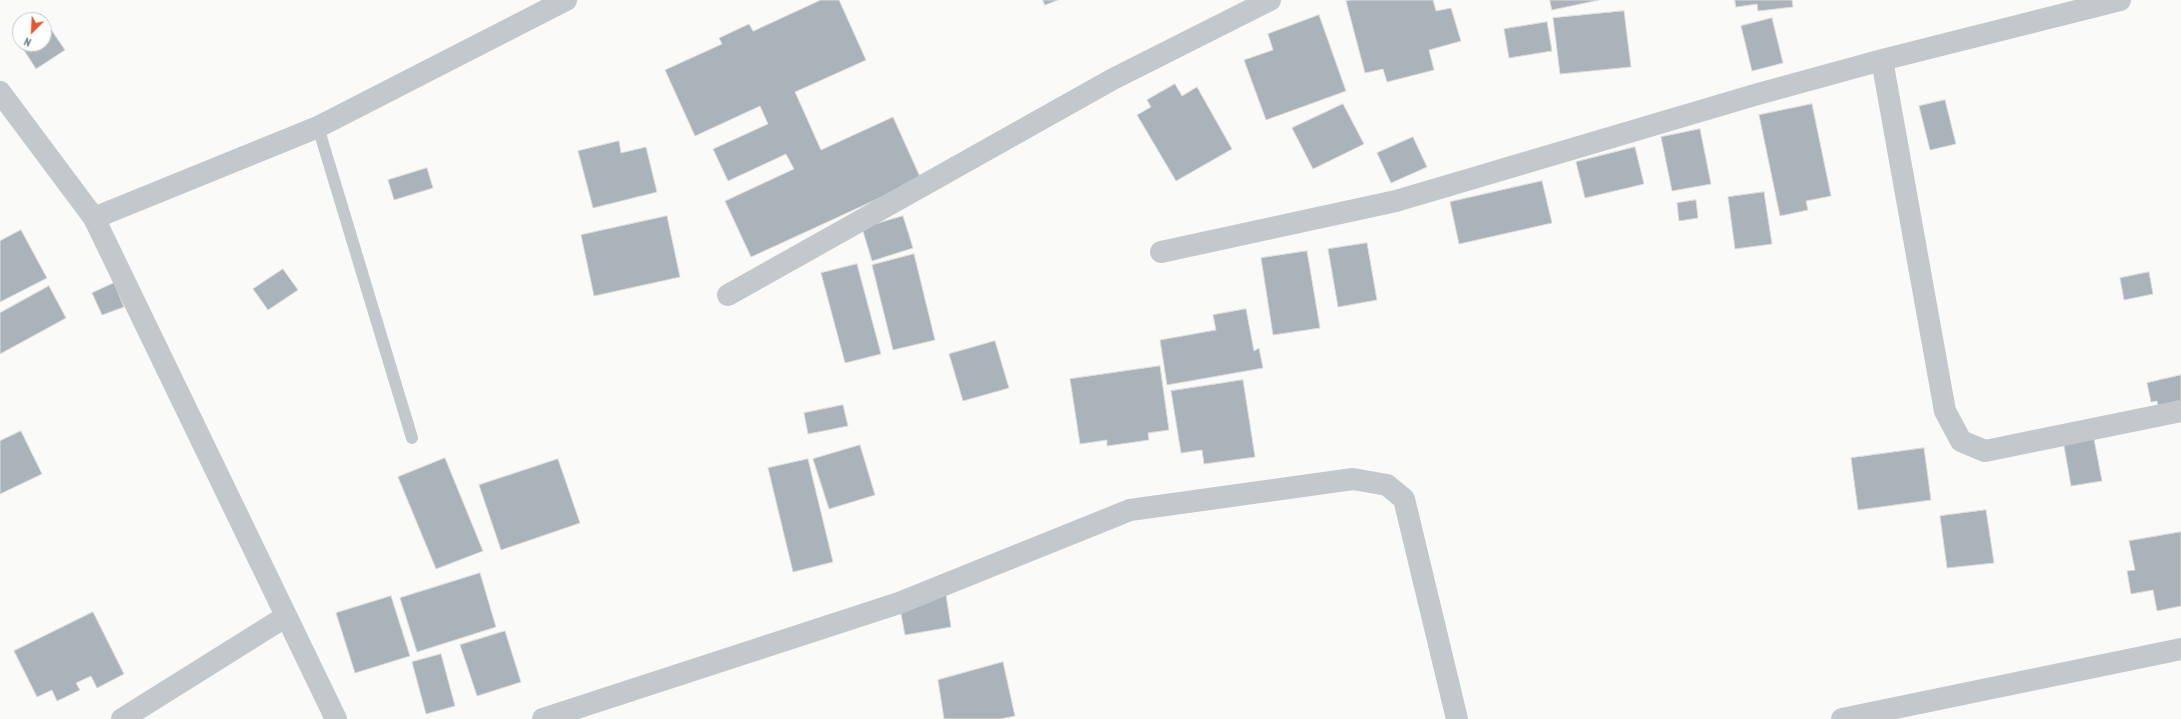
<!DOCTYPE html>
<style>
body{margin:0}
#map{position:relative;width:2181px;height:719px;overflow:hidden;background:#fafaf8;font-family:"PT Sans Narrow",sans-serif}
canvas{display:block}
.north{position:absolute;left:12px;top:12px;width:40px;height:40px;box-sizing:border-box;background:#fff;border:1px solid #c1c8cd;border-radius:50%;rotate:204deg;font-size:11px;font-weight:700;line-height:16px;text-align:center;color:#657683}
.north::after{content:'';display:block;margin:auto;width:14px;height:18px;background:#e4572e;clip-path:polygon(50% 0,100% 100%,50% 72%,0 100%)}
</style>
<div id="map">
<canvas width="2181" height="719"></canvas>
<div class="north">N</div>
</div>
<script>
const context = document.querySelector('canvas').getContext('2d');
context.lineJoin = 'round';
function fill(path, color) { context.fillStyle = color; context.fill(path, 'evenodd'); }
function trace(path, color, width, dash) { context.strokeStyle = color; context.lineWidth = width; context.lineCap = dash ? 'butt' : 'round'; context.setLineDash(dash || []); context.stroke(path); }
const building = new Path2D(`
 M821 0H839L866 60 795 92 821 150 893 117 921 179 751 257 725 201 794 169 786 154 728 181 713 149 768 124 760 106 695 136 665 70 722 44 719 38 749 24 753 31Z
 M1043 0H1058L1045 5Z
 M1351 0H1433L1436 11 1451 8 1461 41 1429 50 1434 70 1387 82 1383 69 1365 73 1346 1Z
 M1550 0H1599L1552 10Z
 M1735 0H1792L1793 7 1758 11 1757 4 1736 7Z
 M1624 11 1631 67 1560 74 1553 18Z
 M1319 15 1346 91 1266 120 1244 60 1273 50 1268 34Z
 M1772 18 1783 63 1752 71 1741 26Z
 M1547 22 1552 51 1509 58 1504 29Z
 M50 28 65 50 36 69 22 47 26 44H44V32Z
 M1175 84 1182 96 1197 87 1232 149 1176 181 1137 115 1151 107 1147 100Z
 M1945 100 1956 144 1930 150 1919 106Z
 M1343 104 1364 144 1313 169 1292 128Z
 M1812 104 1831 196 1806 201 1808 210 1780 216 1759 115Z
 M1700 129 1711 184 1672 191 1661 137Z
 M1413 137 1427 167 1391 183 1377 153Z
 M619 141 621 153 646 147 657 192 593 208 578 151Z
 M1635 147 1644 184 1585 198 1576 162Z
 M427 168 433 188 394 200 388 180Z
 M1542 181 1552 223 1459 244 1450 202Z
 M1764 192 1772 244 1735 249 1728 197Z
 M1696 200 1698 218 1679 221 1677 203Z
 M667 216 680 277 594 296 581 235Z
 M903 216 913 248 872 261 862 228Z
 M21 230 47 278 0 302V241Z
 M1367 243 1377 300 1338 307 1328 249Z
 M1307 251 1320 328 1273 335 1261 258Z
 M914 254 935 340 893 350 872 265Z
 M857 264 881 354 845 363 821 273Z
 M283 269 298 290 268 310 253 289Z
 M2149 272 2153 294 2124 300 2120 278Z
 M114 283 124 307 102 315 92 293Z
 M49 286 66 318 0 354V313Z
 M1246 309 1254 351 1259 348 1263 368 1167 385 1160 340 1216 330 1213 315Z
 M995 341 1009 388 963 401 949 354Z
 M1160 366 1169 430 1148 433 1149 440 1107 446V440L1080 444 1070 379Z
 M2181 375V409L2160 414 2157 401 2151 402 2147 383Z
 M1243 380 1255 457 1204 464 1202 450 1181 453 1171 391Z
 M843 405 848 426 808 434 804 413Z
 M21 431 42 474 0 494V441Z
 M2093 434 2102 481 2071 486 2063 440Z
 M860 445 875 495 829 509 813 459Z
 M1924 448 1931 500 1858 510 1851 458Z
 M445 458 483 551 436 569 398 477Z
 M558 459 580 523 501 550 479 485Z
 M808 459 833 562 793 572 768 468Z
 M1986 510 1994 563 1947 568 1940 516Z
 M2181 532V606L2157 611 2153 590 2131 594 2127 571 2135 570 2129 541Z
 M480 573 496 627 417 652 400 598Z
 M946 595 951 627 905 635 899 603Z
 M391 596 410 656 355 673 336 613Z
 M93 612 124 674 97 688 91 676 76 683 80 690 57 701 52 690 37 697 14 651Z
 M505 631 521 682 477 696 460 645Z
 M441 654 455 706 426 714 412 662Z
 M1003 662 1015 716 1000 719H944L938 680Z`);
fill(building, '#aab3b9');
trace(building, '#dcdcda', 1);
trace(new Path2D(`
 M318 127 412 438`), '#c3c8cc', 12);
trace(new Path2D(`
 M1882 60 1945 411 1961 441 1985 451 2181 411
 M0 92 94 218 336 719
 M94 218 318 127 566 0
 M1161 252 1396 201 1758 94 1882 60 2120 0
 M728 295 1113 79 1270 0
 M122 719 285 617
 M543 719 899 603 1130 510 1353 479 1387 485 1404 499 1457 719
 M1842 719 2181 649`), '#c3c8cc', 22);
</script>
